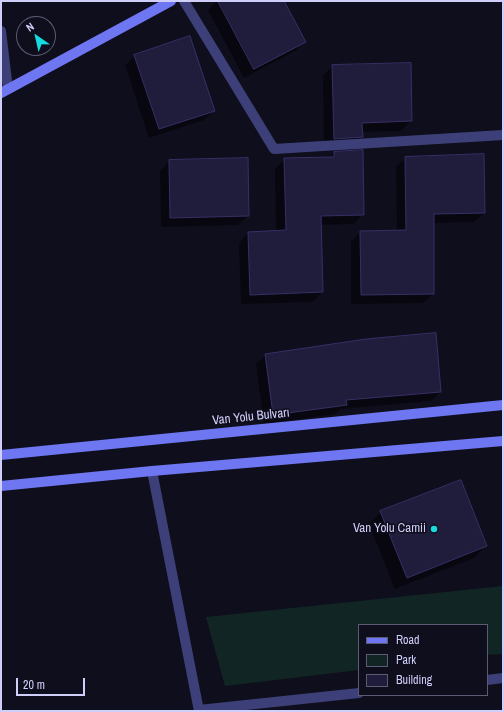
<!DOCTYPE html>
<meta charset="utf-8">
<style>
body{margin:0}
#map{position:relative;width:504px;height:712px;overflow:hidden;background:#0f0e1d;font-family:"Archivo Narrow",sans-serif}
canvas{display:block}
.frame{position:absolute;inset:0;border:2px solid #d0cffa;pointer-events:none}
.legend{position:absolute;left:358px;top:624px;width:130px;height:72px;box-sizing:border-box;background:#0f0e1d;border:1px solid #5c5b75;margin:0;padding:5px 7px;list-style:none;font-size:12px;color:#d0cffa}
.legend li{display:flex;align-items:center;gap:8px;height:20px}
.legend b{width:20px;border:1px solid #5c5b75}
.north{position:absolute;left:16px;top:16px;width:40px;height:40px;box-sizing:border-box;background:#0f0e1d;border:1px solid #5c5b75;border-radius:50%;rotate:326deg;font-size:11px;font-weight:700;line-height:16px;text-align:center;color:#d0cffa}
.north::after{content:'';display:block;margin:auto;width:14px;height:18px;background:#16dbdf;clip-path:polygon(50% 0,100% 100%,50% 72%,0 100%)}
.scale{position:absolute;left:16px;top:678px;width:69px;height:18px;box-sizing:border-box;border:2px solid #d0cffa;border-top:0;padding-left:5px;font-size:12px;line-height:14px;white-space:nowrap;color:#d0cffa;-webkit-text-stroke:3px #0f0e1d;paint-order:stroke}
</style>
<div id="map">
<canvas width="504" height="712"></canvas>
<div class="frame"></div>
<ul class="legend">
<li><b style="height:5px;background:#6f76f1"></b>Road</li>
<li><b style="height:11px;background:#112624"></b>Park</li>
<li><b style="height:11px;background:#201c3c"></b>Building</li>
</ul>
<div class="north">N</div>
<div class="scale">20 m</div>
</div>
<script>
const context = document.querySelector('canvas').getContext('2d');
context.lineJoin = 'round';
function fill(path, color) { context.fillStyle = color; context.fill(path, 'evenodd'); }
function trace(path, color, width, dash) { context.strokeStyle = color; context.lineWidth = width; context.lineCap = dash ? 'butt' : 'round'; context.setLineDash(dash || []); context.stroke(path); }
function write(font, color, halo, rows, align = 'center') {
  context.font = font + ' "Archivo Narrow",sans-serif'; context.lineWidth = 3; context.setLineDash([]); context.textBaseline = 'middle'; context.strokeStyle = halo; context.fillStyle = color; for (const [text, x, y, turn = 0] of rows) {
    context.save(); context.translate(x, y); context.rotate((+turn || 0) * Math.PI / 180); context.textAlign = isNaN(turn) ? turn : align; if (halo) context.strokeText(text, 0, 0); context.fillText(text, 0, 0); context.restore();
  }
}
fill(new Path2D(`
 M503 586V654L487 655V625H359V670L225 686 206 617Z`), '#112624');
fill(new Path2D(`
 M217 1H283L305 42 295 51 244 78 208 10Z
 M135 56 214 111 204 120 149 138 125 65Z
 M332 66 411 121 401 131 362 132V137L352 146 324 148 323 76Z
 M334 153 363 214 354 224 320 225 322 292 312 302 241 304 239 243 248 233 276 232 275 169 285 159 329 158Z
 M405 158 484 213 474 222 433 223V294L423 303 351 304V242L360 232 397 231 396 167Z
 M169 161 248 216 238 225 161 227 160 171Z
 M266 355 440 392 431 401 341 409 336 414 264 424 256 364Z
 M381 512 486 546 474 558 395 589 369 524Z`), '#0007');
const building = new Path2D(`
 M218 1H284L306 42 254 69Z
 M190 36 215 111 159 129 134 55Z
 M411 63 412 121 362 123 363 137 334 139 332 65Z
 M363 150 364 215 321 216 323 292 250 295 248 232 286 230 284 158 334 157V152Z
 M484 154 485 213 434 214V294L361 295 360 231 406 230 405 157Z
 M248 158 249 216 170 218 169 160Z
 M436 333 441 392 346 400 347 405 273 415 265 354 366 339Z
 M461 480 487 546 407 578 380 511Z`);
fill(building, '#201c3c');
trace(building, '#363066', 1);
trace(new Path2D(`
 M184 1 274 149 503 135
 M1 31 8 89
 M152 471 199 711
 M487 680 503 678
 M199 710 359 693`), '#3d4078', 10);
trace(new Path2D(`
 M1 93 171 1
 M1 455 503 405
 M1 486 152 471 503 441`), '#6f76f1', 10);
for (const [x, y, r, color] of [
 [434,529,4,"#16dbdf"]
]) { const dot = new Path2D(); dot.arc(x, y, r, 0, 2 * Math.PI); context.fillStyle = color; context.fill(dot); trace(dot, '#0f0e1d', 1.5); }
write('13px', '#d0cffa', '#0f0e1d', [
 ["Van Yolu Bulvarı",251,417,-6]
]);
write('13px', '#d0cffa', '#0f0e1d', [
 ["Van Yolu Camii",426,529]
], 'right');
</script>
